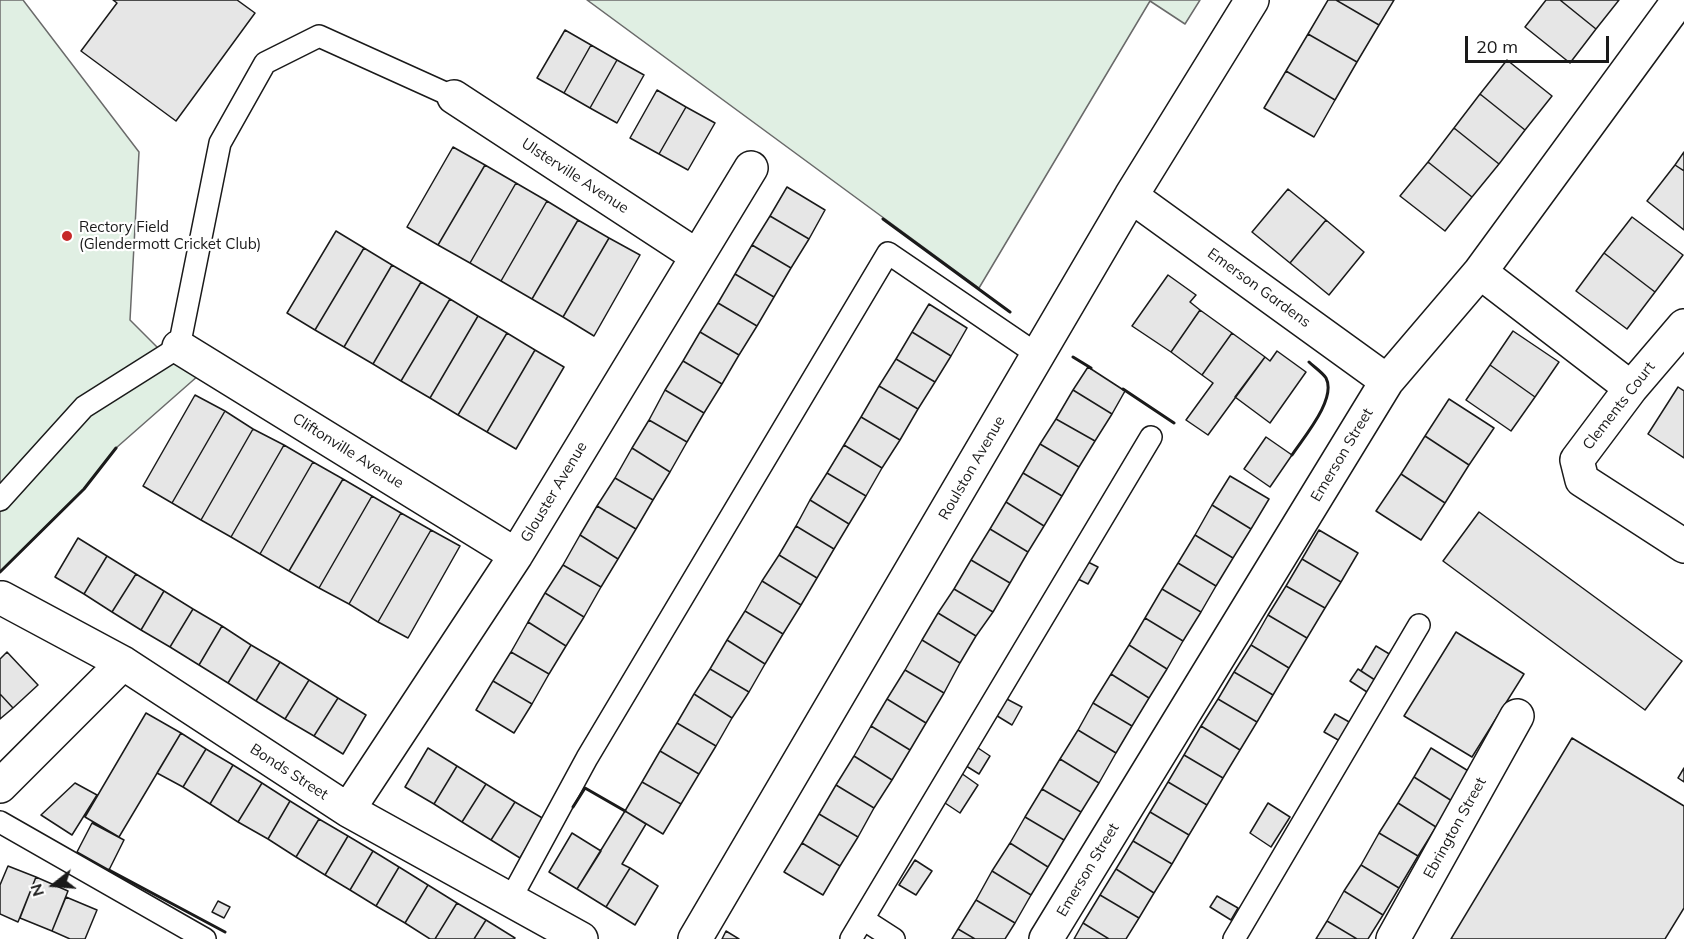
<!DOCTYPE html>
<style>
body{margin:0}
#map{position:relative;width:1684px;height:939px;overflow:hidden;background:#fff;font-family:Mulish,sans-serif}
canvas{display:block}
.north{position:absolute;left:24px;top:855px;width:60px;height:60px;-webkit-text-stroke:4px #fff;paint-order:stroke;rotate:253deg;font-size:16px;font-weight:700;line-height:24px;text-align:center;color:#1a1a1a}
.north::after{content:'';display:block;margin:auto;width:21px;height:27px;background:#1a1a1a;clip-path:polygon(50% 0,100% 100%,50% 72%,0 100%)}
.scale{position:absolute;left:1465px;top:36px;width:144px;height:27px;box-sizing:border-box;border:3px solid #1a1a1a;border-top:0;padding-left:8px;font-size:18px;line-height:21px;white-space:nowrap;color:#1a1a1a;-webkit-text-stroke:4px #fff;paint-order:stroke}
</style>
<div id="map">
<canvas width="1684" height="939"></canvas>
<div class="north">N</div>
<div class="scale">20 m</div>
</div>
<script>
const context = document.querySelector('canvas').getContext('2d');
context.lineJoin = 'round';
function fill(path, color) { context.fillStyle = color; context.fill(path, 'evenodd'); }
function trace(path, color, width, dash) { context.strokeStyle = color; context.lineWidth = width; context.lineCap = dash ? 'butt' : 'round'; context.setLineDash(dash || []); context.stroke(path); }
function write(font, color, halo, rows, align = 'center') {
  context.font = font + ' Mulish,sans-serif'; context.lineWidth = 4.5; context.setLineDash([]); context.textBaseline = 'middle'; context.strokeStyle = halo; context.fillStyle = color; for (const [text, x, y, turn = 0] of rows) {
    context.save(); context.translate(x, y); context.rotate((+turn || 0) * Math.PI / 180); context.textAlign = isNaN(turn) ? turn : align; if (halo) context.strokeText(text, 0, 0); context.fillText(text, 0, 0); context.restore();
  }
}
const green = new Path2D(`
 M0 0H23L139 152 130 320 164 354 199 375 116 448 84 489 0 572Z
 M587 0H1200L1185 24 1150 1 979 288Z`);
fill(green, '#e0efe3');
trace(green, '#6a6a6a', 1.5);
const building = new Path2D(`
 M113 0H237L255 13 176 121 81 51 117 3Z
 M1328 0H1336L1379 25 1357 62 1308 34Z
 M1336 0H1394L1379 25Z
 M1546 0H1560L1596 29 1570 63 1525 27Z
 M1560 0H1619L1596 29Z
 M565 30 591 45 564 93 537 78Z
 M1308 34 1357 62 1335 100 1286 71Z
 M591 45 617 60 590 108 564 93Z
 M617 60 644 75 617 123 590 108Z
 M1507 60 1552 96 1525 130 1480 94Z
 M1286 71 1335 100 1314 137 1264 108Z
 M657 90 686 107 659 154 630 138Z
 M1480 94 1525 130 1499 164 1454 128Z
 M686 107 715 123 688 170 659 154Z
 M1454 128 1499 164 1472 197 1428 162Z
 M453 147 485 165 438 245 407 227Z
 M1684 152V171L1675 165Z
 M1428 162 1472 197 1445 231 1400 196Z
 M485 165 516 183 470 263 438 245Z
 M1675 165 1684 171V230L1647 201Z
 M516 183 547 201 501 281 470 263Z
 M787 187 825 210 809 239 770 216Z
 M1288 189 1326 220 1290 263 1252 232Z
 M547 201 578 220 532 299 501 281Z
 M770 216 809 239 791 268 752 245Z
 M1632 217 1683 255 1655 292 1604 253Z
 M578 220 609 238 563 317 532 299Z
 M1326 220 1364 252 1329 295 1290 263Z
 M336 231 364 248 315 330 287 313Z
 M609 238 640 255 594 336 563 317Z
 M752 245 791 268 774 297 735 274Z
 M364 248 392 265 344 347 315 330Z
 M1604 253 1655 292 1627 329 1576 291Z
 M392 265 421 282 373 364 344 347Z
 M735 274 774 297 757 326 718 303Z
 M1168 275 1196 295 1190 302 1200 310 1171 352 1132 326Z
 M421 282 450 299 401 381 373 364Z
 M450 299 478 316 430 398 401 381Z
 M718 303 757 326 739 355 700 332Z
 M929 304 967 328 951 356 912 332Z
 M1200 310 1232 333 1202 375 1171 352Z
 M478 316 507 333 458 415 430 398Z
 M1513 331 1559 362 1535 397 1490 365Z
 M700 332 739 355 722 384 683 361Z
 M912 332 951 356 935 382 896 359Z
 M507 333 535 350 487 432 458 415Z
 M1232 333 1265 357 1208 435 1186 420 1213 383 1202 375Z
 M535 350 564 367 516 449 487 432Z
 M1277 351 1306 372 1270 423 1235 397 1265 357 1270 361Z
 M896 359 935 382 918 409 879 386Z
 M683 361 722 384 704 413 665 390Z
 M1490 365 1535 397 1511 431 1466 400Z
 M1088 367 1125 391 1112 414 1073 390Z
 M879 386 918 409 900 440 861 417Z
 M1678 387 1684 391V458L1648 434Z
 M665 390 704 413 687 442 649 420Z
 M1073 390 1112 414 1095 441 1056 419Z
 M195 395 225 411 172 503 143 486Z
 M1449 399 1494 428 1469 465 1425 436Z
 M225 411 253 429 201 520 172 503Z
 M861 417 900 440 882 468 844 445Z
 M1056 419 1095 441 1079 467 1040 444Z
 M649 420 687 442 670 472 632 448Z
 M253 429 284 445 231 537 201 520Z
 M1425 436 1469 465 1445 503 1401 474Z
 M1266 437 1292 455 1270 487 1244 469Z
 M1040 444 1079 467 1062 496 1023 473Z
 M284 445 313 462 260 554 231 537Z
 M844 445 882 468 866 496 827 473Z
 M632 448 670 472 653 500 615 478Z
 M313 462 343 479 289 571 260 554Z
 M827 473 866 496 849 524 810 500Z
 M1023 473 1062 496 1044 526 1006 502Z
 M1401 474 1445 503 1421 540 1376 511Z
 M1230 476 1269 499 1251 529 1212 505Z
 M615 478 653 500 636 529 597 506Z
 M343 479 372 496 319 588 289 571Z
 M372 496 401 513 349 604 319 588Z
 M810 500 849 524 834 549 796 526Z
 M1006 502 1044 526 1028 552 990 529Z
 M1212 505 1251 529 1233 558 1195 535Z
 M597 506 636 529 618 559 580 535Z
 M1479 512 1682 661 1645 710 1443 561Z
 M401 513 431 530 378 622 349 604Z
 M796 526 834 549 817 578 779 555Z
 M990 529 1028 552 1010 583 971 560Z
 M431 530 460 546 408 638 378 622Z
 M1319 530 1358 553 1341 582 1302 559Z
 M580 535 618 559 601 587 563 565Z
 M1195 535 1233 558 1216 586 1178 563Z
 M78 538 107 556 84 594 55 577Z
 M779 555 817 578 801 605 762 581Z
 M107 556 136 574 112 612 84 594Z
 M1302 559 1341 582 1325 608 1286 586Z
 M971 560 1010 583 993 612 954 589Z
 M1084 560 1098 567 1088 584 1074 577Z
 M1178 563 1216 586 1201 612 1162 589Z
 M563 565 601 587 584 617 545 593Z
 M136 574 164 591 141 630 112 612Z
 M762 581 801 605 783 634 745 611Z
 M1286 586 1325 608 1307 638 1268 615Z
 M954 589 993 612 976 636 938 613Z
 M1162 589 1201 612 1183 641 1145 618Z
 M164 591 193 609 170 647 141 630Z
 M545 593 584 617 566 646 528 622Z
 M193 609 222 626 199 665 170 647Z
 M745 611 783 634 765 664 727 640Z
 M938 613 976 636 960 663 922 640Z
 M1268 615 1307 638 1289 668 1251 645Z
 M1145 618 1183 641 1167 669 1129 645Z
 M528 622 566 646 549 674 511 652Z
 M222 626 251 645 228 683 199 665Z
 M1456 632 1524 674 1472 757 1404 716Z
 M727 640 765 664 749 692 710 669Z
 M922 640 960 663 944 693 905 670Z
 M251 645 280 662 256 701 228 683Z
 M1129 645 1167 669 1149 698 1111 674Z
 M1251 645 1289 668 1273 695 1234 672Z
 M1376 646 1391 655 1375 680 1361 671Z
 M7 652 38 685 13 708 0 694V659Z
 M511 652 549 674 532 704 493 681Z
 M280 662 309 680 285 719 256 701Z
 M710 669 749 692 732 718 694 694Z
 M1358 669 1375 680 1367 692 1350 681Z
 M905 670 944 693 926 723 887 699Z
 M1234 672 1273 695 1257 722 1218 699Z
 M1111 674 1149 698 1132 726 1093 703Z
 M309 680 338 698 314 736 285 719Z
 M493 681 532 704 514 733 476 710Z
 M0 694 13 708 0 719Z
 M694 694 732 718 716 746 677 723Z
 M1003 697 1022 707 1012 725 994 714Z
 M338 698 366 715 343 754 314 736Z
 M887 699 926 723 910 750 871 726Z
 M1218 699 1257 722 1240 750 1201 726Z
 M1093 703 1132 726 1116 753 1078 730Z
 M146 713 181 733 119 837 85 817Z
 M1335 714 1351 723 1340 741 1324 732Z
 M677 723 716 746 699 774 660 751Z
 M871 726 910 750 892 780 854 756Z
 M1201 726 1240 750 1223 778 1184 755Z
 M1078 730 1116 753 1099 783 1060 759Z
 M181 733 206 749 183 787 157 773Z
 M1572 738 1684 806V908L1665 939H1451Z
 M975 746 990 756 979 774 963 764Z
 M428 748 457 766 434 804 405 787Z
 M1431 748 1470 772 1452 801 1414 777Z
 M206 749 233 765 210 804 183 787Z
 M660 751 699 774 681 804 642 782Z
 M1184 755 1223 778 1207 805 1168 782Z
 M854 756 892 780 874 808 836 785Z
 M1060 759 1099 783 1081 812 1042 789Z
 M233 765 262 783 238 822 210 804Z
 M457 766 486 784 462 822 434 804Z
 M1684 768V782L1678 778Z
 M961 773 978 785 960 813 942 801Z
 M1414 777 1452 801 1436 827 1398 803Z
 M642 782 681 804 663 834 625 811Z
 M1168 782 1207 805 1189 835 1150 812Z
 M75 783 97 795 72 835 41 815Z
 M262 783 290 801 268 839 238 822Z
 M486 784 515 802 491 840 462 822Z
 M836 785 874 808 858 837 819 814Z
 M1042 789 1081 812 1064 840 1025 817Z
 M290 801 319 819 296 857 268 839Z
 M515 802 544 819 520 858 491 840Z
 M1268 803 1290 817 1271 847 1250 833Z
 M1398 803 1436 827 1418 856 1379 833Z
 M625 811 646 824 622 864 630 868 606 907 577 889Z
 M1150 812 1189 835 1172 864 1133 841Z
 M819 814 858 837 840 866 802 843Z
 M1025 817 1064 840 1048 867 1010 843Z
 M319 819 348 836 325 875 296 857Z
 M92 823 124 840 109 870 77 852Z
 M572 833 601 851 577 889 549 872Z
 M1379 833 1418 856 1399 888 1361 865Z
 M348 836 373 851 350 890 325 875Z
 M1133 841 1172 864 1154 893 1116 869Z
 M802 843 840 866 823 895 784 872Z
 M1010 843 1048 867 1031 895 992 871Z
 M373 851 399 867 376 906 350 890Z
 M915 860 932 871 916 895 899 885Z
 M1361 865 1399 888 1383 915 1344 891Z
 M8 866 36 877 18 922 0 914V885Z
 M399 867 428 885 405 923 376 906Z
 M630 868 658 886 635 925 606 907Z
 M1116 869 1154 893 1139 918 1100 895Z
 M992 871 1031 895 1015 923 976 900Z
 M36 877 68 891 52 931 20 918Z
 M428 885 457 903 435 939H430L405 923Z
 M1344 891 1383 915 1368 939H1357L1327 921Z
 M1100 895 1139 918 1126 939H1109L1083 923Z
 M1217 896 1238 908 1231 920 1210 907Z
 M66 897 97 910 85 939H70L52 931Z
 M976 900 1015 923 1005 939H975L958 929Z
 M218 901 230 907 224 918 212 912Z
 M457 903 486 920 474 939H435Z
 M486 920 515 938 514 939H474Z
 M1327 921 1357 939H1316Z
 M1083 923 1109 939H1074Z
 M958 929 975 939H952Z
 M726 931 739 939H722Z`);
fill(building, '#e6e6e6');
trace(building, '#1a1a1a', 1.5);
const lane = new Path2D(`
 M0 500 84 407 179 347 220 143 265 63 319 36 454 97
 M0 822 205 939
 M510 900 587 758 888 253 1038 355
 M863 919 894 939
 M851 939 1151 437
 M1234 939 1419 625`);
const street = new Path2D(`
 M454 97 697 256
 M1131 196 1387 381
 M1480 272 1631 388
 M1684 326 1631 388 1577 460 1582 480 1684 546
 M179 347 516 555
 M2 598 123 663 348 810 581 939
 M0 786 123 663
 M348 810 516 555 751 168
 M695 939 1131 196 1252 0
 M1046 939 1387 381 1480 272 1679 0
 M1393 939 1517 716`);
trace(lane, '#1a1a1a', 24);
trace(street, '#1a1a1a', 36);
trace(lane, '#fff', 21);
trace(street, '#fff', 33);
trace(new Path2D(`
 M883 219 1010 312
 M1073 357 1091 368
 M1123 389 1174 423
 M1292 455C1303 438 1337 399 1326 378 1322 372 1314 367 1309 362
 M0 572 84 489 116 448
 M573 807 585 788 625 811
 M109 870 225 932`), '#1a1a1a', 3);
for (const [x, y, r, color] of [
 [67,236,6,"#c62828"]
]) { const dot = new Path2D(); dot.arc(x, y, r, 0, 2 * Math.PI); context.fillStyle = color; context.fill(dot); trace(dot, '#fff', 2); }
write('15px', '#1a1a1a', '#fff', [
 ["Ulsterville Avenue",575,176,33],
 ["Emerson Gardens",1259,288,36],
 ["Clements Court",1619,406,-52],
 ["Cliftonville Avenue",348,451,32],
 ["Emerson Street",1342,455,-59],
 ["Roulston Avenue",972,468,-60],
 ["Glouster Avenue",554,492,-59],
 ["Bonds Street",289,772,33],
 ["Ebrington Street",1455,828,-61],
 ["Emerson Street",1088,870,-59]
]);
write('15px', '#1a1a1a', '#fff', [
 ["Rectory Field",79,227],
 ["(Glendermott Cricket Club)",79,244]
], 'left');
</script>
